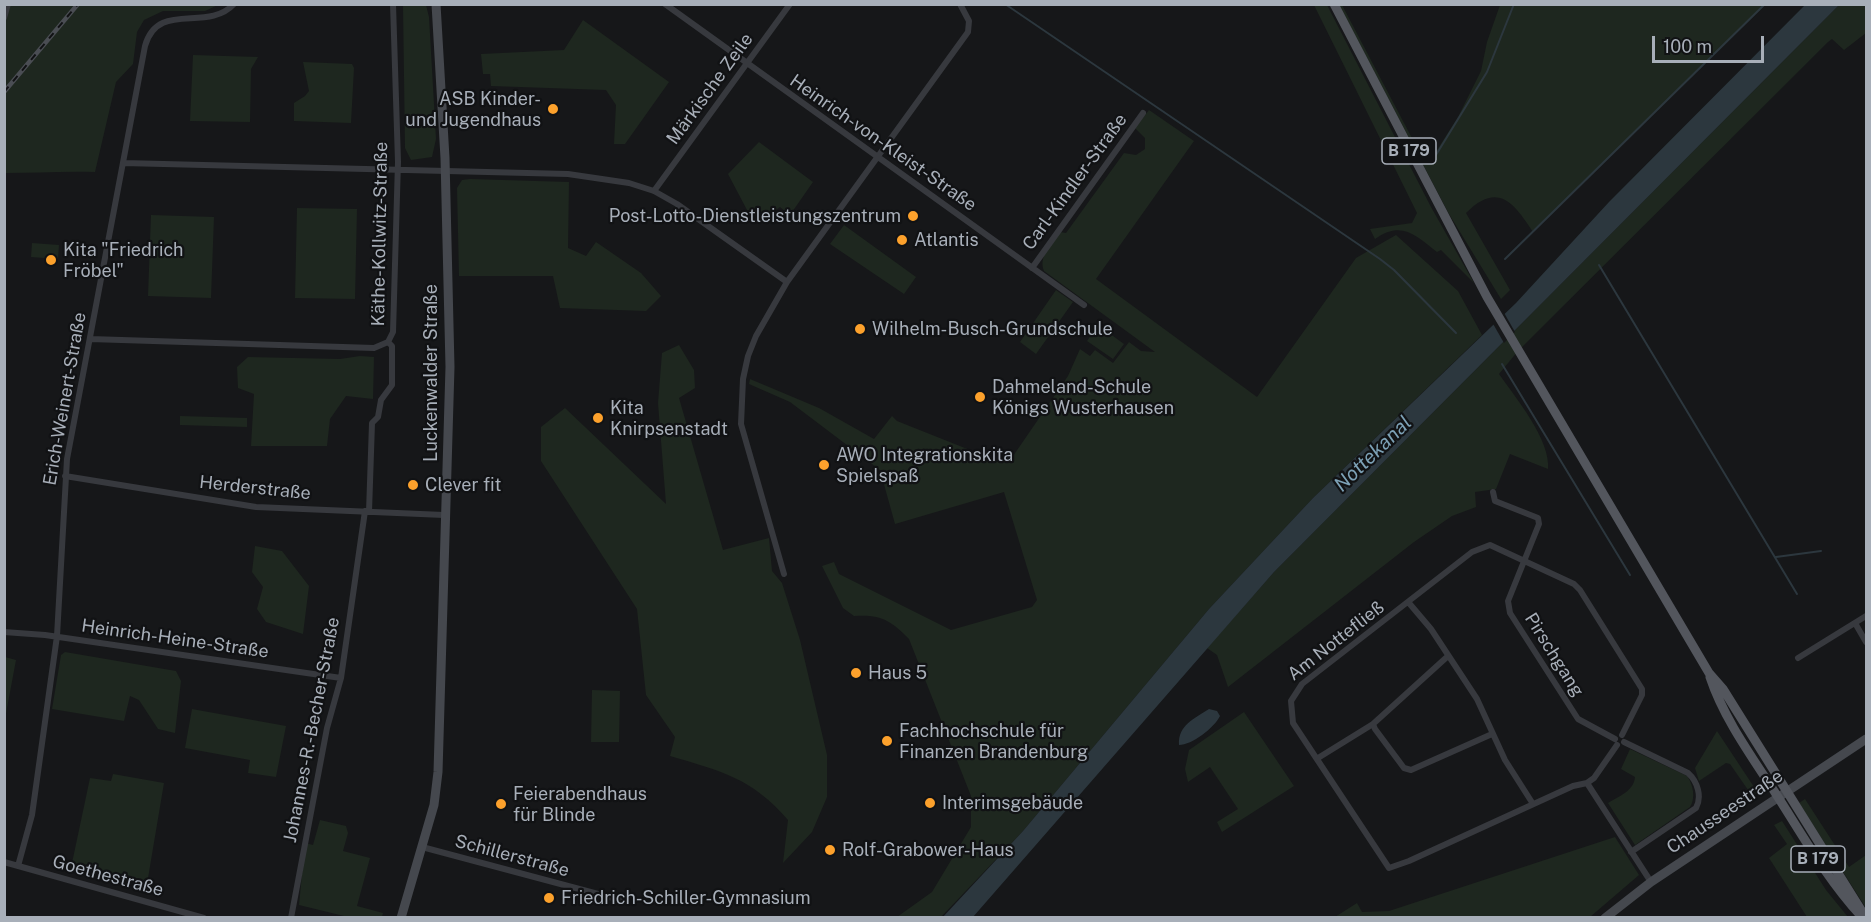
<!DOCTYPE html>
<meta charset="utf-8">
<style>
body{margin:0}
#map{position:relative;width:1871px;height:922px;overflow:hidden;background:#161719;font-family:"Public Sans",sans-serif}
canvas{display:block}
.frame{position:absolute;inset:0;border:6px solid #a8afb9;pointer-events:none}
.scale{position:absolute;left:1652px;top:36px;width:112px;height:27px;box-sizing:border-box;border:3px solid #a8afb9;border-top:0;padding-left:8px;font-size:18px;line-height:21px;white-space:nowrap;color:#a8afb9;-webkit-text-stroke:4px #111214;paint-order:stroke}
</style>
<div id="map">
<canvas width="1871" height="922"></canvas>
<div class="frame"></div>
<div class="scale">100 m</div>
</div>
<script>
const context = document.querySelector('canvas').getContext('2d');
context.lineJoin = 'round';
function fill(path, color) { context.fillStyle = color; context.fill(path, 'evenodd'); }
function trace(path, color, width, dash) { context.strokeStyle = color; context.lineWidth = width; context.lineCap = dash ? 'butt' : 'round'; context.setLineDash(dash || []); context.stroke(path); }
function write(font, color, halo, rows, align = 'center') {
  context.font = font + ' "Public Sans",sans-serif'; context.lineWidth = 4.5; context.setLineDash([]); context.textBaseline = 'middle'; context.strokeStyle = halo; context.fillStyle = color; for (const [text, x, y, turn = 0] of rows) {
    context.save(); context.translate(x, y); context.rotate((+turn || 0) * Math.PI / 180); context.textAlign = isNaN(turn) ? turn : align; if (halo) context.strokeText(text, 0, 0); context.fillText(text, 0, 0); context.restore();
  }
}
fill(new Path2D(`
 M5 5H218L205 11H163L144 20 137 32 133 64 116 82 95 172C64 171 35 173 5 173Z
 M403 5H426L429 17 436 139 432 157 411 160 405 148Z
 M1314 5H1327L1431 207 1474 283 1441 250 1437 252C1416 235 1401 220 1375 239L1370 229 1412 223 1417 213Z
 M1339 5H1342L1424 161 1432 158 1458 117 1481 71 1487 42 1500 5H1765L1533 232C1514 203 1498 181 1466 213L1510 290 1501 299 1449 214Z
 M1839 5H1866V33L1844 50 1832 39 1828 42 1518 351 1499 374C1515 397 1551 440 1548 469L1510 454 1496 489 1475 492 1476 507 1452 516 1414 542 1228 687 1217 655 1207 648 1274 572Z
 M583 20 669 82 625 144H614L616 105 606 90 491 86 490 74H483L481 54 564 50Z
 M193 55 258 57 251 69 250 122 190 121Z
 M303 62 352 64 354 68 351 123 294 121V103L305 96 309 91Z
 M1149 110 1194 141 1096 279 1257 397 1356 258 1396 235 1458 291 1482 335 1313 498 1209 609 1023 831 941 917H897L932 892 971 827V796L909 639C891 620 880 614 854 616L843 608 822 566 834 562 839 574 951 630 1032 607 1037 600 1004 492 895 524 880 470 790 402 749 384 750 379 819 408 874 439 892 416 897 421 1000 462 1006 455 1011 459 1068 376 1080 349 1090 356 1095 350 1113 363 1129 342 1141 351 1155 352 1044 271C1038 256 1052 244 1060 232L1066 233 1124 153 1136 155 1145 149V138L1135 128Z
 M759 142 813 182 790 215 780 207 760 222 747 210 728 174Z
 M470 179 569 182 568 248 586 256 596 242 641 273 661 296 646 311 560 308 553 276H459L457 188 462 180Z
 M297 208 357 209 355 299 295 298Z
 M151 215 214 217 211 298 148 296Z
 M844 225 916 277 904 294 830 244Z
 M32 243 59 245 58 259 31 257Z
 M1056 290 1073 302 1036 354 1020 342Z
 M1098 325 1124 344 1113 359 1087 341Z
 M679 345 694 370 695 388 679 398 723 550 769 538 772 571 782 583 800 640 827 755V797L812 832 783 863 788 820C752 778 721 771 670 756L675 737 646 695 637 609 541 461V427L565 408 666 504 658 403 662 353Z
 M360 356 374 357 373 399 346 396 330 419 327 446H251L254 394 238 388 237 367 248 357 340 359Z
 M180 416 247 418V427L180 425Z
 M255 546 282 551 309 586 303 634 266 622 257 609 263 587 252 572Z
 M65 652 176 671 181 681 175 733 158 729 139 700 130 696 124 721 52 709 61 655Z
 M5 657 16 660 5 719 4 657Z
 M592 690 620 691 619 742H591Z
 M192 709 286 726 276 777 248 773 250 760 185 748Z
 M1244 712 1294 786 1222 832 1217 822 1238 809 1210 767 1188 782 1185 769 1189 750Z
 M1717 731 1756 790 1755 800 1730 764 1726 763 1699 781 1695 768Z
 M1630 749 1687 776C1693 784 1696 798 1690 807L1635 845 1608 803C1619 796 1634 791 1635 777L1621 769Z
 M113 774 164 783 147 884 72 863 90 778 111 781Z
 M1805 799 1849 867 1866 855V908L1799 803Z
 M320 820 346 826 348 833 343 851 370 858 357 906 383 913 382 917H348L299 905 305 843 313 845Z
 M1782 821 1826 890 1848 917H1807L1769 858 1787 844 1774 825Z
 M1615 837 1639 875 1590 917H1335L1357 903 1362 912 1389 911Z`), '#1e271f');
fill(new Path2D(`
 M1805 5H1839L1274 572 973 917 942 918 1023 831 1209 609 1313 498 1516 303 1609 202Z
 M1209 709 1217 711 1220 716C1214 728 1192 745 1179 745 1178 725 1194 719 1209 709Z`), '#2c373e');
fill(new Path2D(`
 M1503 311 1515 332 1504 343 1492 322Z`), '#161719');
trace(new Path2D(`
 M1005 4 1380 259 1394 270 1456 333
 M1431 163 1487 72 1514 4
 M1505 259 1765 4
 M1599 265 1797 594
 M1502 364 1630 575
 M1776 557 1821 551`), '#2c373e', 2);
trace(new Path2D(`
 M665 4 1084 305
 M4 18 8 4
 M123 163 568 174 629 183 654 191 677 204 787 282
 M654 191 790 4
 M1032 268 1143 113
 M90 339 374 348 388 342 393 332 398 162 393 4
 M65 476 256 507 444 515
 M1493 492 1495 501 1538 518 1539 524 1508 601 1510 613 1578 719 1615 739
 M369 512 372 423 378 417 381 400 392 385V346L388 342
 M784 574 741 424 743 379 748 356 756 336 787 282 968 32 969 21 960 4
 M1409 603 1431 629 1477 699 1505 760 1533 804
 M1855 623 1866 642
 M4 632 45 635 341 678
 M1448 656 1373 724 1375 729 1404 768 1411 770 1492 734
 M1798 658 1866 616
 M1624 742 1688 773C1698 782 1702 797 1696 808L1631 852
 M1617 745 1594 778 1587 783 1573 786 1409 861 1389 868 1293 723 1291 701 1302 684 1472 552 1490 545 1574 584 1580 590 1642 689V695L1622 735
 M1318 758 1373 724
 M1587 783 1651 882
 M422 847 628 902
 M4 862 204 918
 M18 866 32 815 57 636 67 459 145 46C158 0 207 33 234 4
 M291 918 327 728 341 678 365 511`), '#37393e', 6);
trace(new Path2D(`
 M401 918 434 805 438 772 450 367 445 158 436 4
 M1605 918 1651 882 1866 739`), '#45484e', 9);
trace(new Path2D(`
 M1334 4 1487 297 1709 673 1723 689 1866 918
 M1710 677C1724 719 1752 757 1776 794 1803 836 1827 879 1861 916`), '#53565d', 9);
const rail = new Path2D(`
 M4 92 78 4`);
trace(rail, '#4a4d53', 4.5);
trace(rail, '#111214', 2, [7]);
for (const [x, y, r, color] of [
 [553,109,6,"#fca12c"],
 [913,216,6,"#fca12c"],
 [902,240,6,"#fca12c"],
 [51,260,6,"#fca12c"],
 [860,329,6,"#fca12c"],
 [980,397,6,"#fca12c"],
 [598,418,6,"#fca12c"],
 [824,465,6,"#fca12c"],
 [413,485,6,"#fca12c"],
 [856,673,6,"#fca12c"],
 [887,741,6,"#fca12c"],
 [930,803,6,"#fca12c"],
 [501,804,6,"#fca12c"],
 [830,850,6,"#fca12c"],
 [549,898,6,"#fca12c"]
]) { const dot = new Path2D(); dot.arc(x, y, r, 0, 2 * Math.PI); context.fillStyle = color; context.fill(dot); trace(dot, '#111214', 2); }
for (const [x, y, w] of [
 [1409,151,54],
 [1818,859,54]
]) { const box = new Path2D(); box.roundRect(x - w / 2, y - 13, w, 26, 4.5); context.fillStyle = '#111214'; context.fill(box); trace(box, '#a8afb9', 1.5); }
write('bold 16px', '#a8afb9', null, [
 ["B 179",1409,151],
 ["B 179",1818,859]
]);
write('18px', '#a8afb9', '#111214', [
 ["Märkische Zeile",710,89,-54],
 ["Heinrich-von-Kleist-Straße",883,143,35],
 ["Carl-Kindler-Straße",1075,182,-54],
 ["Käthe-Kollwitz-Straße",380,234,-89],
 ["Luckenwalder Straße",431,373,-90],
 ["Erich-Weinert-Straße",65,399,-80],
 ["Herderstraße",255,488,6],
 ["Heinrich-Heine-Straße",175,639,8],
 ["Am Nottefließ",1336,641,-38],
 ["Pirschgang",1554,655,58],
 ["Johannes-R.-Becher-Straße",312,730,-79],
 ["Chausseestraße",1725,812,-34],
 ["Schillerstraße",512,856,15],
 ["Goethestraße",108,876,15]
]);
write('18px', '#a8afb9', '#111214', [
 ["ASB Kinder-",541,99,"right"],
 ["und Jugendhaus",541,120,"right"],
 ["Post-Lotto-Dienstleistungszentrum",901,216,"right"],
 ["Atlantis",914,240],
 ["Kita \"Friedrich",63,250],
 ["Fröbel\"",63,271],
 ["Wilhelm-Busch-Grundschule",872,329],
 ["Dahmeland-Schule",992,387],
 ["Königs Wusterhausen",992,408],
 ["Kita",610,408],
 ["Knirpsenstadt",610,429],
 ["AWO Integrationskita",836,455],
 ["Spielspaß",836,476],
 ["Clever fit",425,485],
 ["Haus 5",868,673],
 ["Fachhochschule für",899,731],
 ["Finanzen Brandenburg",899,752],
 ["Feierabendhaus",513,794],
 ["für Blinde",513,815],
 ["Interimsgebäude",942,803],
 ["Rolf-Grabower-Haus",842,850],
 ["Friedrich-Schiller-Gymnasium",561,898]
], 'left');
write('italic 20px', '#7da1b6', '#111214', [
 ["Nottekanal",1373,454,-44]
]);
</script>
